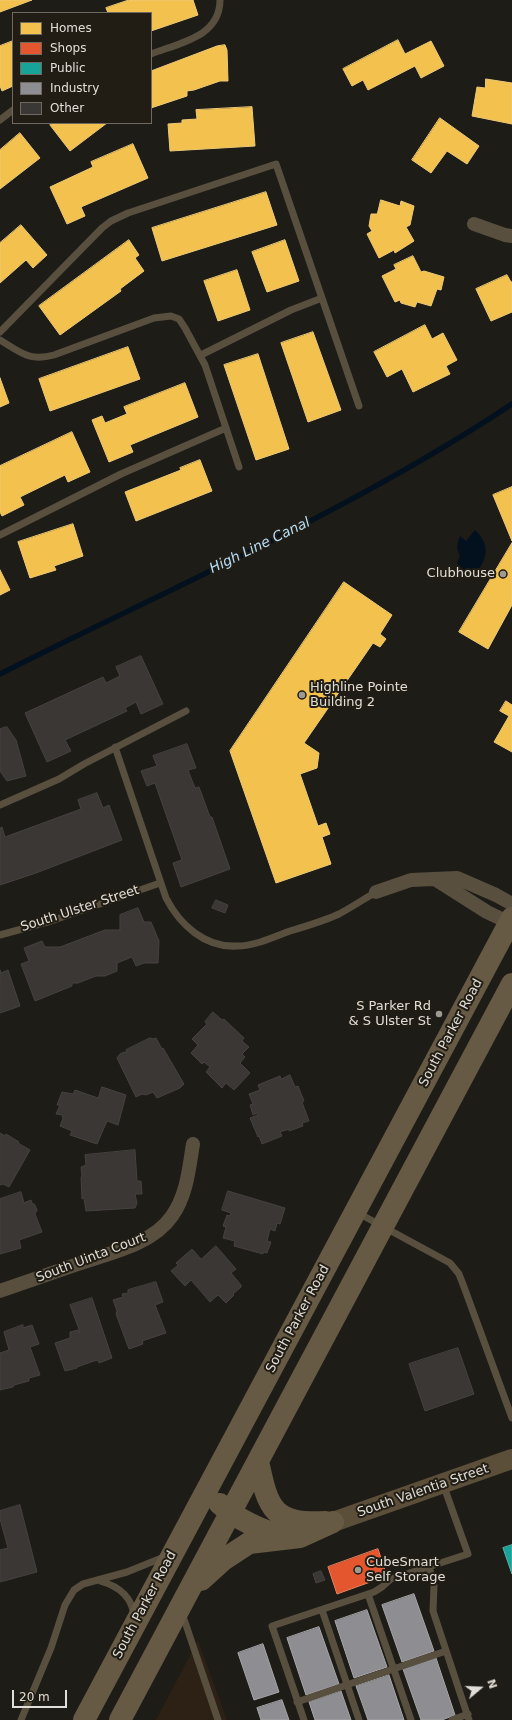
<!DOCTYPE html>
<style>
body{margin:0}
#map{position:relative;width:512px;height:1720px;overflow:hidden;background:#1e1c17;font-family:"DejaVu Sans",sans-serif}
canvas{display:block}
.legend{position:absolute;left:12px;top:12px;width:140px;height:112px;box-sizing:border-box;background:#211d14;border:1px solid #6e6a62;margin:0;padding:5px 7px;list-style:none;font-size:12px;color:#e1ded8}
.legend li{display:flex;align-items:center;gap:8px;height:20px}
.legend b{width:20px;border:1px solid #6e6a62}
.north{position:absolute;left:460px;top:1668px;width:40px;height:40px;-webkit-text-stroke:3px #211d14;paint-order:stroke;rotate:71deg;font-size:11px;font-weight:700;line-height:16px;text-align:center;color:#e1ded8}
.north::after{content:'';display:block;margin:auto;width:14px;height:18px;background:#e1ded8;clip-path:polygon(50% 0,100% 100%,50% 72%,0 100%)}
.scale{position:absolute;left:12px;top:1690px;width:55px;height:18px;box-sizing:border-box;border:2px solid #e1ded8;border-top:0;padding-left:5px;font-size:12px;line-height:14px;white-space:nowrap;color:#e1ded8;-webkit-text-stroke:3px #211d14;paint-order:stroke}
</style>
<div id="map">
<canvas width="512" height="1720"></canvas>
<ul class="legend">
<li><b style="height:11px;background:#f2c14e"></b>Homes</li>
<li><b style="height:11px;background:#e4572e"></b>Shops</li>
<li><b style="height:11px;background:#17a398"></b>Public</li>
<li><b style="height:11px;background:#8d8d92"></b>Industry</li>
<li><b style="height:11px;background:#3a3734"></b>Other</li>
</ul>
<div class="north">N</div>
<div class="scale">20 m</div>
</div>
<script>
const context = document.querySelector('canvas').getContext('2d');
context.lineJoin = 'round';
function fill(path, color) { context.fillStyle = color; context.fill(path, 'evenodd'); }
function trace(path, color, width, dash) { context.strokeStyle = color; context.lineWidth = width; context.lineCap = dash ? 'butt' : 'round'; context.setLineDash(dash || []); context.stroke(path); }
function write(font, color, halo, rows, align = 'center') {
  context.font = font + ' "DejaVu Sans",sans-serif'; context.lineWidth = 4; context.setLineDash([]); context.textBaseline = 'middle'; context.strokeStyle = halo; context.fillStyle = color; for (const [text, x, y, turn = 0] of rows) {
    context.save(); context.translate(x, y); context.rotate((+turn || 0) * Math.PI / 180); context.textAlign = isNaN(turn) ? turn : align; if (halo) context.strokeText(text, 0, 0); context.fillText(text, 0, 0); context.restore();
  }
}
fill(new Path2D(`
 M198 1640 227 1720H156Z`), '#2c2114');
fill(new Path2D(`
 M475 530C488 542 489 555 479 569L464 571 457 563 460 556C456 549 457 544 460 536L466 541Z`), '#03111f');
const homes = new Path2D(`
 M0 0H32L0 12Z
 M129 0H193L198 15 151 31V13H108L106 8Z
 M398 40 405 54 431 41 444 66 421 78 415 66 368 90 363 80 352 86 343 69Z
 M13 41V86L2 91 0 86V46Z
 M225 45 227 50 228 81H220L194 90 187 91V96L151 108V71L217 46Z
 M486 79 512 83V124L472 116 477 87 485 88Z
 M252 107 255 146 170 151 168 124 182 123V120L197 119 196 110Z
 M440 118 479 146 467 164 447 151 431 173 412 160Z
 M53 123H107L70 151 50 125Z
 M20 133 40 158 0 189V150Z
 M133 144 148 178 81 207 85 216 67 224 50 187 93 167 91 162Z
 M266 192 277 225 162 261 152 228Z
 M381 200 400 206 401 201 414 206 410 225 406 227 414 241 395 253 394 250 379 258 367 234 372 231 369 226 371 214H377Z
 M21 225 47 255 33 268 26 260 0 283V243Z
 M129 240 139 255 135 258 144 271 120 289 121 291 60 335 39 306Z
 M285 240 299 281 267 292 252 252Z
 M413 256 421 272 424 271 444 277 441 290 437 289 431 306 417 302 415 307 401 303 400 300 395 302 382 276 396 269 394 265Z
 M237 270 250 310 218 321 204 281Z
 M507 275 511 282H512V312L491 321 476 289Z
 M425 325 432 339 443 333 457 360 446 366 450 374 413 392 402 369 387 377 374 352Z
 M313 332 341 410 308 422 281 343Z
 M128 347 140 379 50 411 39 379Z
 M258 354 289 449 256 460 224 365Z
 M0 378 9 403 0 407Z
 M185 383 198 417 130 445 133 452 109 462 92 420 102 416 105 423 127 414 124 407Z
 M72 432 90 472 68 482 65 475 20 497 24 505 2 516 0 512V466Z
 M200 460 212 491 136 521 125 492 181 470 180 468Z
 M512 487V541L493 495Z
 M73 524 83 556 54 566 56 570 30 578 18 542Z
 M512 543V605L488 649 459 632Z
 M0 570 10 590 0 595Z
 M344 582 392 615 380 634 386 639 380 647 373 643 304 743 319 753 317 768 300 774 318 826 326 823 330 834 322 837 331 864 276 883 230 751Z
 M506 701 512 705V752L494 742 509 716 500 711Z`);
fill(homes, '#f2c14e');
trace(homes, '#edca77', 1);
const shops = new Path2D(`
 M378 1549 387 1576 337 1594 328 1567Z`);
fill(shops, '#e4572e');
trace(shops, '#e38061', 1);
const public = new Path2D(`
 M512 1545V1574L503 1548Z`);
fill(public, '#17a398');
trace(public, '#54b5ab', 1);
const industry = new Path2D(`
 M414 1594 434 1651 402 1662 382 1605Z
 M367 1610 387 1667 354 1678 335 1621Z
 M319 1627 339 1684 306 1695 287 1638Z
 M263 1644 279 1692 254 1700 238 1653Z
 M436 1658 455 1715 442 1720H421L403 1669Z
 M389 1675 404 1720H368L356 1686Z
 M341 1691 351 1720H315L309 1702Z
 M282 1700 289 1720H261L257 1708Z`);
fill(industry, '#8d8d92');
trace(industry, '#a6a5a7', 1);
trace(new Path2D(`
 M0 674C172 587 351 511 512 404`), '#03111f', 5.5);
const building = new Path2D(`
 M141 656 163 704 141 714 136 702 125 708 127 711 65 740 71 751 47 762 25 713 103 677 106 683 120 676 116 667Z
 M7 727 16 740 26 776 7 781 0 771V729Z
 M187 744 196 768 188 770 195 788 199 787 210 817H212L230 869 181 887 173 863 182 860 155 783 147 786 141 771 157 766 153 756Z
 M97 793 103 808 109 805 122 840 36 873 0 885V828L2 827 5 837 81 809 78 800Z
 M216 900 228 905 225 913 212 908Z
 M138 908 144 922H151L159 941 158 963H144L136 966 132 957 117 963V971L105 976H96L78 983H72V986L35 1001 21 964 29 961 24 948 42 941 45 947H60L105 930H120V915Z
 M0 970 1 973 8 970 20 1006 0 1013Z
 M213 1012 222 1020 224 1019 244 1038 242 1041 249 1047 242 1054 245 1057 240 1063 250 1073 234 1090 226 1083 222 1088 206 1072 210 1067 204 1062 202 1064 191 1053 198 1045 192 1039 207 1024 205 1022Z
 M150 1038 153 1039 156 1038 162 1049 163 1048 184 1084 180 1088 157 1098 153 1092 146 1095 142 1094 136 1097 117 1058 120 1054 124 1052 127 1053 126 1050Z
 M290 1075 295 1087 298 1086 304 1101 302 1102 309 1121 302 1123 303 1126 289 1131V1129L280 1132 282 1136 262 1144 259 1136 258 1137 250 1118 258 1115 257 1113 253 1115 250 1105 253 1104 249 1094 260 1090 258 1085 280 1076 281 1079Z
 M102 1087 126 1095 118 1125 107 1121 97 1144 70 1135 72 1131 60 1126 63 1118 62 1115 56 1114 60 1105H57L62 1092 73 1094 75 1090 98 1098Z
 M0 1133 5 1136 6 1134 19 1142 18 1143 30 1150 9 1187 3 1184 0 1185Z
 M135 1150 137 1181H141L142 1194H135L137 1203 135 1208 86 1211 84 1198 82 1199 81 1177 82 1176 81 1167 86 1165 85 1155Z
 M228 1191 285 1208 280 1224 277 1223 275 1231 270 1229 267 1241 271 1242 267 1253 263 1252V1254L234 1246 235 1241 223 1238 226 1227 223 1226 227 1215 230 1216 231 1213 222 1210Z
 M21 1192 24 1203 31 1200 32 1203 35 1205 37 1210 35 1214 42 1232 19 1240 21 1248 0 1254V1199Z
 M216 1246 236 1269 231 1273 241 1285V1287L233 1294 234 1295 226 1303 218 1295 210 1302 191 1280 185 1286 171 1271 178 1265 176 1263 192 1249 201 1259Z
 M156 1282 163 1302 155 1305 166 1333 142 1341 143 1344 129 1349 116 1314 117 1311 113 1300 123 1297 122 1294 128 1293V1290Z
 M92 1298 112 1358 99 1363 98 1360 94 1361 77 1367V1368L65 1371 55 1343 70 1338V1332L78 1330 79 1333 80 1332 70 1305Z
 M23 1325V1328L32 1325 39 1344 30 1347 40 1375 29 1378V1381L14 1385 13 1387 0 1390V1353L9 1350 4 1332Z
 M458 1348 474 1394 425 1411 409 1364Z
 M20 1505 37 1572 0 1582V1550L8 1548 0 1519V1511Z
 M321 1571 325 1580 316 1583 313 1574Z`);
fill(building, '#3a3734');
trace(building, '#45423f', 1);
trace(new Path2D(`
 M151 54C179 43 220 37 220 0
 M0 120 13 110
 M0 332 102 228 111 221 128 213 276 164 359 406
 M0 340C20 352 29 362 54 355L154 318 171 316 179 319 185 328 205 365 239 467
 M201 355 291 310 322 298
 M0 535 121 474 226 428
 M115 747 166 898C180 925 205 948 237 946 255 946 274 937 290 931 307 926 324 921 339 914 352 907 364 899 376 892
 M0 805 59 779 84 764 186 711
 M0 935 51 921 160 883
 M358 1213 450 1263 459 1274 464 1287 512 1418
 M429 1567 434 1585 433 1611 469 1720
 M100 1581C118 1586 132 1596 134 1616
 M368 1594 411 1720
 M322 1610 359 1720
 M182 1613 218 1720
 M297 1702 446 1651
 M21 1720 51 1648 65 1605 74 1590 83 1584 127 1572 164 1557
 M304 1720 272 1626 374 1592 382 1587 391 1579 468 1554 443 1484
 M452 1720 468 1714`), '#584f3f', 7);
trace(new Path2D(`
 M474 224 505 235 512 236
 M435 879 487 912 512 924
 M376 892 411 880 457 878 496 895 512 904
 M0 1291C26 1282 52 1273 78 1264 109 1253 152 1245 172 1216 187 1195 189 1168 193 1144`), '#584f3f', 14);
trace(new Path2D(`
 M333 1522 512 1459`), '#5b4f39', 20);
trace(new Path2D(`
 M258 1461C268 1509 273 1525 326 1522
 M220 1504C235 1518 265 1533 285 1536
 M201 1580 223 1560 249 1543 300 1537 333 1522
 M84 1720 512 918
 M120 1720 512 984`), '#665a45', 22);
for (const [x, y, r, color] of [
 [503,574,4,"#9d9a94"],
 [302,695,4,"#9d9a94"],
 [439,1014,4,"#9d9a94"],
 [358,1570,4,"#9d9a94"]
]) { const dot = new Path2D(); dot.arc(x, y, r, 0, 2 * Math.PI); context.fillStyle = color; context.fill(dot); trace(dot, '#211d14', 1.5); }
write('13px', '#e1ded8', '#211d14', [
 ["Clubhouse",495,574],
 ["Highline Pointe",310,688,"left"],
 ["Building 2",310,703,"left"],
 ["S Parker Rd",431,1007],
 ["& S Ulster St",431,1022],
 ["CubeSmart",366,1563,"left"],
 ["Self Storage",366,1578,"left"]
], 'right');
write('13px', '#e1ded8', '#211d14', [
 ["South Ulster Street",80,909,-18],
 ["South Parker Road",451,1033,-62],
 ["South Uinta Court",91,1258,-21],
 ["South Parker Road",298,1319,-62],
 ["South Valentia Street",423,1491,-19],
 ["South Parker Road",145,1605,-62]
]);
write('italic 14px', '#b6defb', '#211d14', [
 ["High Line Canal",260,546,-26]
]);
</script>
